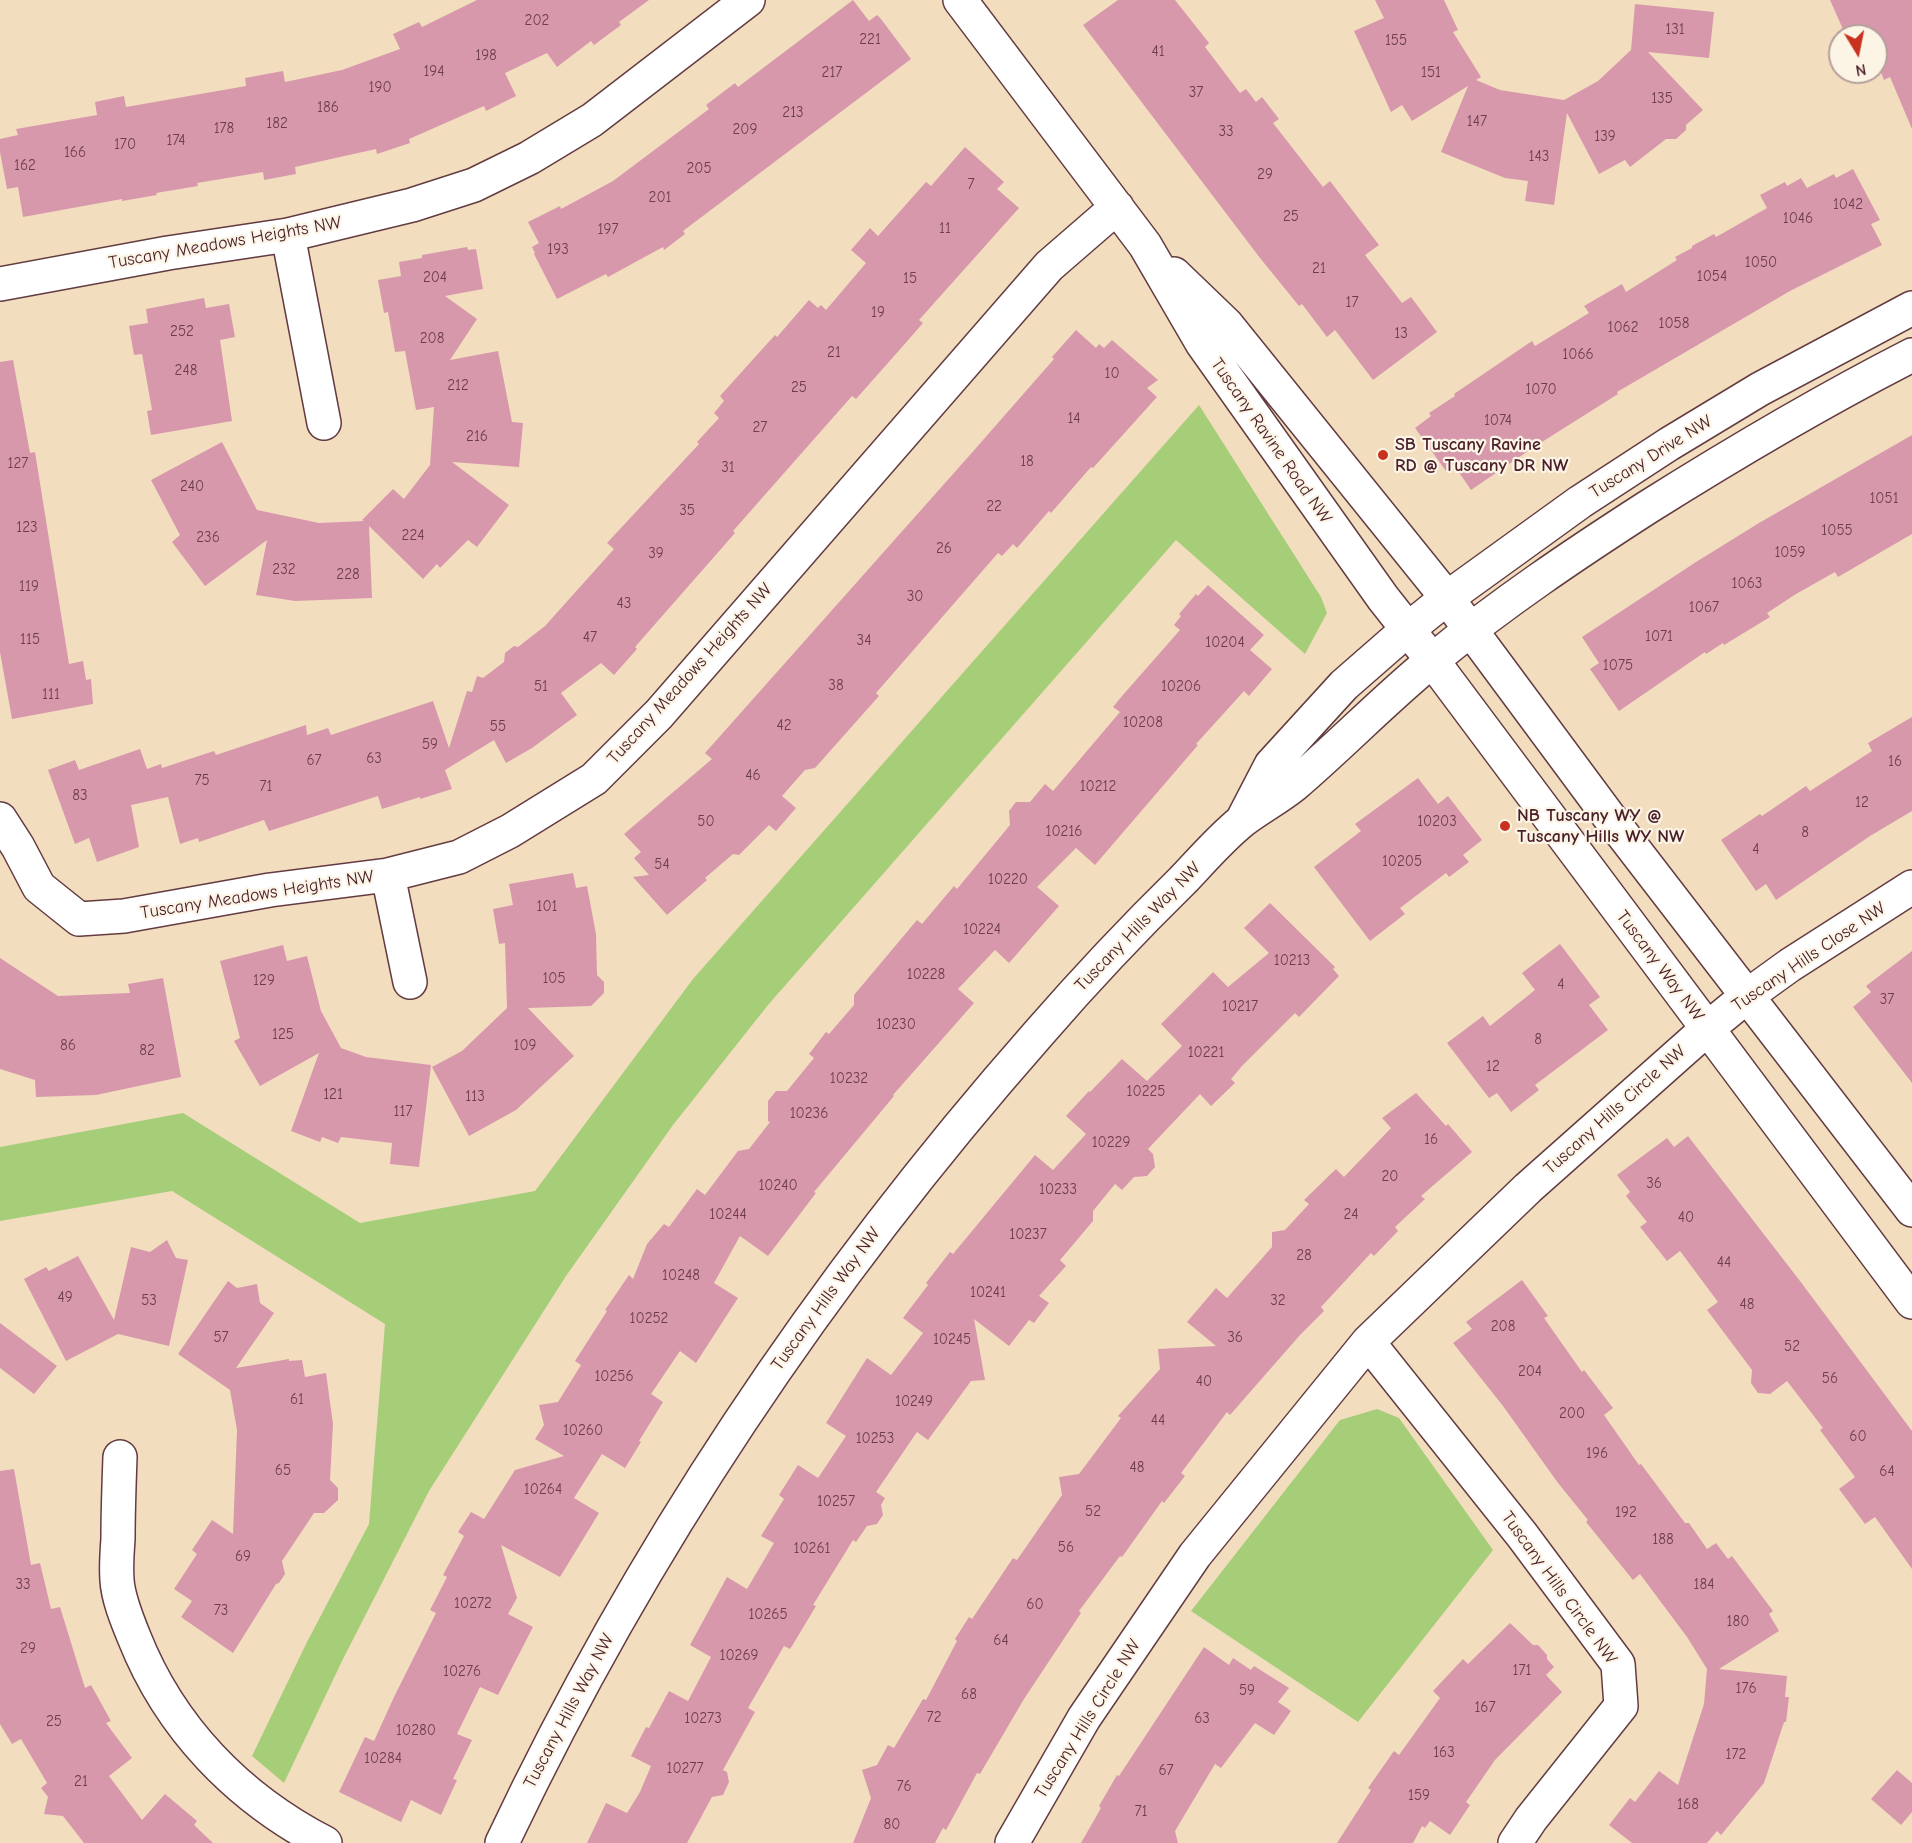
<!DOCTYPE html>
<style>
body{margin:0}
#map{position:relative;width:1912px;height:1843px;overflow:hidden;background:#f3ddbf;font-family:"Comic Neue",sans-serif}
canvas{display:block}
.north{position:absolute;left:1828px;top:24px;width:60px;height:60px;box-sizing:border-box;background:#fcf5e5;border:2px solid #b59f9b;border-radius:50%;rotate:170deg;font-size:16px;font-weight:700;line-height:24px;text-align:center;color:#4a1f2b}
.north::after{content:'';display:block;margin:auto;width:21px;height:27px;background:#c8321e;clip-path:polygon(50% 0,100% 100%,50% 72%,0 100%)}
</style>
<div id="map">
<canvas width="1912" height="1843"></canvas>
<div class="north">N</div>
</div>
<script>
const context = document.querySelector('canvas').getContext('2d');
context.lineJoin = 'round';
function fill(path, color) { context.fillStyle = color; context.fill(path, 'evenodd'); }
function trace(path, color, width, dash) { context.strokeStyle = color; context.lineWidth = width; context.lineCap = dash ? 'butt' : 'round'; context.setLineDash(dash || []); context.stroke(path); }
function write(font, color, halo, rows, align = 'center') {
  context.font = font + ' "Comic Neue",sans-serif'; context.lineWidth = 4.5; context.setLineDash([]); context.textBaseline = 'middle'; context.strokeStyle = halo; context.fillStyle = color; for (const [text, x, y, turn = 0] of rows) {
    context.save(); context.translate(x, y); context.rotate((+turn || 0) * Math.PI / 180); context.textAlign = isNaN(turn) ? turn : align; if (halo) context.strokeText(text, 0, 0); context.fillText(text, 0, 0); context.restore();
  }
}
fill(new Path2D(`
 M1199 405 1321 597 1327 613 1305 654 1176 540 768 1005 673 1125 566 1276 429 1491 343 1659 284 1783 252 1756 307 1642 369 1524 385 1324 172 1191 0 1221V1147L183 1113 360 1223 535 1191 693 979Z
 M1377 1409 1399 1418 1493 1550 1358 1722 1191 1611 1340 1420Z`), '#a6ce79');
fill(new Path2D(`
 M477 0H649L619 22 621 25 594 45 591 41 557 67 547 53 505 73 516 96 486 111 484 106 409 139 410 143 377 154 376 149 295 167 296 174 264 180 263 172 197 183 198 186 156 193 157 195 122 201V199L23 217 18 187 7 189 0 152V139L18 135 16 129 97 115 95 102 124 96 126 107 246 86 245 78 283 71 285 82 342 70 400 49 393 34 419 22 422 27Z
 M853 0 869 21 877 15 881 19 911 59 683 231 685 234 664 250 663 247 608 277 606 274 557 299 534 254 535 253 532 247 539 243 528 222 560 206 561 209 613 181 709 109 706 105 735 83 738 87Z
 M1118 0H1175L1209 43 1205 47 1240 93 1246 89 1256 102 1262 97 1279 119 1273 123 1323 187 1330 181 1379 245 1365 255 1402 303 1411 297 1437 332 1373 380 1335 330 1327 337 1302 304 1299 306 1260 258 1083 25Z
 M1375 0H1444L1458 30 1453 32 1481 77 1476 80 1500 90 1564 100 1598 81 1631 50 1635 4 1714 12 1709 58 1648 52 1703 110 1686 125V130L1676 139H1666L1630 167 1625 160 1599 174 1567 113 1554 205 1525 201 1528 181 1505 178 1441 152 1468 86 1412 121 1402 105 1391 112 1354 31 1384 18Z
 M1830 0H1912V129L1890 77 1884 80 1876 61V36H1846Z
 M965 147 1004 182 997 189 1019 208 919 320 923 323 903 346 856 399 852 396 733 531 735 533 635 647 637 649 614 675 601 663 561 693 577 715 532 748 506 763 494 740 445 770 452 789 420 799V797L382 809 378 796 269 831 264 820 199 842 198 838 180 844 168 797 131 805 139 847 97 862 89 838 75 844 48 770 75 760 79 770 140 749 147 769 161 764 162 768 214 751 216 755 306 725 307 735 328 728 331 735 433 701 449 748 467 691 472 692 477 676 483 678 504 662 505 653 514 646 518 647 545 626 614 549 607 543 699 444 697 442 719 418 714 413 724 401 720 396 738 376 775 335 777 337 809 300 818 308 821 305 826 310 866 263 851 250 870 228 878 236 926 182 931 186Z
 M1853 169 1880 220 1871 224 1882 245 1790 291 1617 392 1618 394 1534 447 1471 490 1454 465 1446 471 1415 428 1431 416 1429 413 1455 396 1454 394 1532 341 1535 346 1589 313 1584 306 1622 284 1626 292 1677 260 1675 257 1692 248V246L1714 234 1716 237 1767 208 1760 195 1785 182 1787 186 1801 178 1807 188 1834 174 1836 178Z
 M467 247 468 250 476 249 483 289 445 296 477 319 450 360 498 351 512 422 523 423 519 467 452 462 509 505 477 547 468 540 440 568 437 564 423 579 369 526 372 598 295 601 256 595 267 540 205 586 172 542 180 535 151 480 222 442 257 510 319 523 364 521 362 520 393 489 404 499 430 465 434 407 416 410 405 351 395 352 388 312 384 313 378 280 401 276 399 262 422 258V255Z
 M204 298 206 308 229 304 235 337 220 340 232 421 151 435 147 411 152 410 142 354 134 355 129 326 148 323 146 309Z
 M1076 330 1096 348 1099 344 1104 348 1112 340 1158 380 1147 388 1157 397 1093 468 1091 467 1051 513 1049 511 1017 548 1013 544 1002 556 998 553 876 693 879 696 815 768 805 770 782 796 796 808 776 831 769 825 739 855 733 854 705 878 707 880 667 915 633 877 649 875 634 858 641 852 624 834 712 759 705 753 969 456 1054 359 1052 357Z
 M13 360 30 453 35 452 69 664 83 661 86 680 91 679 93 704 12 719 0 652V362Z
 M1912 435V534L1838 577 1835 572 1796 594 1767 613 1770 617 1724 645 1723 643 1706 654 1705 652 1619 711 1590 669 1599 663 1582 637 1696 562 1759 523Z
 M1208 585 1264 635 1250 650 1272 669 1249 696 1244 691 1196 744 1198 745 1095 865 1076 848 1037 887 1059 906 1009 963 995 950 958 989 974 1003 893 1095 894 1096 814 1192 816 1193 768 1256 740 1236 714 1283 738 1298 696 1363 680 1351 651 1394 663 1402 639 1441 641 1442 625 1468 602 1454 574 1498 599 1513 560 1577 501 1545 517 1598 508 1614 533 1627 498 1695 480 1687 457 1734 472 1740 453 1779 457 1780 441 1815 411 1800 401 1822 339 1792 365 1737 374 1741 394 1697 436 1613 430 1610 447 1577 443 1575 464 1536 458 1532 471 1512 484 1519 515 1470 564 1456 535 1439 544 1425 539 1405 558 1402 581 1365 575 1361 607 1311 605 1310 629 1275 633 1279 647 1244 664 1224 669 1227 697 1189 705 1195 738 1151 749 1149 770 1122 768 1121V1101L776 1091H787L814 1058 809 1054 826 1032 829 1034 854 1005V995L917 920 922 924 954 886 957 889 1010 825 1009 811 1016 802H1030L1045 784 1053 791 1120 712 1113 707 1122 696 1180 630 1174 625 1181 616 1179 614 1196 594 1198 596Z
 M1912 717V811L1870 836 1776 900 1766 884 1756 891 1721 840 1760 814 1762 816 1806 786 1810 791 1872 751 1868 743Z
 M1418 778 1438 804 1448 796 1482 840 1463 855 1469 862 1449 877 1446 873 1400 908 1405 914 1370 941 1314 867 1361 831 1355 824Z
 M573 873 576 888 587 886 596 934 597 975 604 982V993L591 1006 528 1008 574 1056 516 1110 469 1136 432 1067 462 1051 507 1008 505 943 499 944 493 909 513 905 509 884Z
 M1270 903 1335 967 1333 969 1339 976 1299 1017 1295 1013 1242 1066 1231 1079 1235 1083 1211 1106 1200 1094 1148 1149 1153 1154 1155 1167 1147 1176 1134 1177 1122 1190 1115 1184 1093 1211V1221L1060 1260 1066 1266 1039 1296 1049 1303 1034 1323 1029 1320 1009 1346 974 1319 985 1380 971 1381 928 1440 917 1432 876 1492 885 1498 881 1505 883 1515 877 1524 867 1526 856 1542 853 1540 813 1605 816 1606 792 1646 790 1649 784 1646 748 1708 755 1712 723 1770 727 1772 729 1782 723 1795 712 1797 687 1843H587L606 1803 627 1813 640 1792 651 1766 631 1756 646 1727 649 1728 669 1691 688 1701 711 1657 690 1645 727 1577 747 1589 774 1543 761 1536 784 1499 779 1495 798 1465 818 1478 846 1436 826 1423 867 1358 891 1375 923 1333 903 1318 928 1285 926 1283 950 1252 953 1254 1035 1155 1053 1170 1086 1134 1066 1116 1089 1091 1090 1092 1122 1059 1147 1081 1182 1046 1161 1024 1213 972 1228 987 1269 953 1244 928Z
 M1560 944 1600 997 1589 1005 1608 1030 1535 1085 1539 1090 1511 1112 1497 1093 1489 1098 1447 1043 1483 1016 1490 1026 1535 990 1522 973Z
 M283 945 287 961 307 956 321 1011 341 1048 366 1057 431 1065 419 1167 390 1164 392 1143 341 1137 338 1143 322 1137 320 1142 291 1131 319 1053 260 1086 234 1041 240 1038 220 961Z
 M1912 951V1083L1853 1007 1871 992 1866 986Z
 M0 958 58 996 130 993 128 984 163 978 181 1077 96 1095 36 1097 35 1080 0 1069Z
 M1416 1093 1446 1126 1448 1124 1472 1152 1421 1196 1425 1199 1395 1227 1398 1231 1374 1256 1371 1253 1321 1307 1324 1311 1300 1335 1230 1415 1227 1412 1181 1473 1185 1476 1164 1503 1162 1501 1122 1557 1120 1556 1079 1611 1081 1613 1024 1699 980 1774 977 1773 946 1830 943 1828 935 1843H853L871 1798 862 1770 877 1765 888 1745 894 1748 923 1699 926 1700 957 1641 955 1639 969 1617 972 1619 1013 1558 1017 1560 1062 1495 1059 1477 1079 1474 1121 1418 1118 1416 1160 1369 1158 1349 1216 1346 1187 1322 1216 1288 1227 1298 1272 1247V1232L1285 1230 1309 1204 1304 1200 1336 1169 1344 1177 1391 1128 1382 1118Z
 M1688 1136 1800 1281 1912 1431V1569L1875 1517 1865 1524 1839 1489 1855 1477 1820 1430 1823 1428 1787 1381 1770 1394 1758 1393 1751 1383 1752 1370 1707 1310 1718 1302 1680 1251 1667 1261 1640 1227 1647 1222 1626 1196 1630 1192 1617 1175 1667 1138 1674 1147Z
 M167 1240 176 1258 188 1260 169 1346 118 1334 66 1361 24 1279 46 1267 49 1271 78 1256 114 1320 131 1247 150 1252Z
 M1522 1280 1548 1316 1544 1318 1582 1372 1584 1370 1613 1408 1604 1415 1639 1465 1641 1464 1685 1523H1689L1707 1549 1716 1543 1728 1559 1732 1556 1773 1611 1769 1614 1779 1631 1719 1669 1787 1676 1785 1697H1789L1786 1722H1784L1764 1783 1721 1835 1717 1831 1707 1843H1632L1609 1825 1630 1798 1635 1802 1659 1771 1678 1785 1704 1704 1707 1669 1687 1637 1640 1574 1633 1580 1607 1548 1586 1522 1588 1520 1558 1483 1503 1406 1453 1343 1472 1329 1466 1322Z
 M228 1281 237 1288 257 1284 260 1303 274 1313 236 1368 289 1359V1361L302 1360 305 1377 326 1373 333 1424 330 1480 338 1488V1500L324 1513H314L282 1561 285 1574 279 1583 276 1584 233 1653 181 1617 192 1601 174 1589 197 1554 192 1550 212 1520 233 1534 237 1430 230 1390 178 1354Z
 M0 1323 57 1366 34 1394 0 1368Z
 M14 1469 31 1565 40 1563 51 1609 60 1607 85 1688 91 1685 111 1721 106 1723 132 1758 109 1776 142 1820 165 1794 197 1821 194 1825 213 1843H84L63 1816 44 1814 48 1797 41 1788 47 1783 21 1739 12 1744 0 1724V1471Z
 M1510 1623 1533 1645H1538L1547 1655V1659L1554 1667 1546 1675 1562 1692 1495 1760 1466 1802 1470 1805 1450 1835 1430 1821 1425 1828 1422 1826 1413 1843H1337L1371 1790 1368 1788 1394 1751 1399 1755 1440 1698 1433 1691 1463 1659 1468 1664Z
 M1204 1647 1229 1665 1233 1658 1251 1670 1254 1666 1289 1688 1278 1702 1291 1711 1274 1735 1255 1723 1221 1768 1215 1764 1175 1831 1178 1843H1081L1101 1808 1099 1806 1117 1775 1119 1776Z
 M1897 1770 1912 1783V1812L1901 1825 1871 1799Z`), '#d798ac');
const minor = new Path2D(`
 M960 0 1145 245 1202 343 1383 598 1432 660 1912 1302
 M288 235 324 423
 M1174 274 1227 325 1447 598 1610 818 1912 1210
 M0 284 168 253 288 235 412 205 474 185 529 158 592 120 748 0
 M1244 817 1271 765 1344 685 1407 630 1447 598 1580 502 1669 444 1760 389 1912 308
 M0 819 18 847 39 887 79 919 124 916 270 890 388 875 459 857 510 831 594 779 659 714 1049 266 1117 207
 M388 875 410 982
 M1368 1342 1522 1535 1618 1664 1621 1706 1531 1819 1515 1843
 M120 1457C119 1484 118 1512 118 1539 117 1552 116 1567 117 1580 118 1598 127 1620 134 1637 170 1728 238 1798 325 1843
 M502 1843C641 1549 824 1277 1039 1033 1085 980 1133 929 1183 880 1202 860 1221 838 1242 821 1259 808 1278 798 1294 785 1342 744 1386 698 1434 659 1502 603 1575 554 1648 507 1734 453 1822 401 1912 355
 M1012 1843 1084 1718 1195 1555 1368 1342 1528 1188 1707 1029 1747 996 1790 965 1912 887`);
trace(minor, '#633c41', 36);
trace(minor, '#fff', 33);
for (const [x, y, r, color] of [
 [1383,455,6,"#c8321e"],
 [1505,826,6,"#c8321e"]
]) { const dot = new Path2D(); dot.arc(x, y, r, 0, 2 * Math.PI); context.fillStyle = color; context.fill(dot); trace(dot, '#fcf5e5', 2); }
write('15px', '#6d3d4b', null, [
 ["202",537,21],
 ["131",1675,30],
 ["221",870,40],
 ["155",1396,41],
 ["41",1158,52],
 ["198",486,56],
 ["194",434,72],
 ["217",832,73],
 ["151",1431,73],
 ["190",380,88],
 ["37",1196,93],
 ["135",1662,99],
 ["186",328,108],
 ["213",793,113],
 ["147",1477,122],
 ["182",277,124],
 ["178",224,129],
 ["209",745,130],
 ["33",1226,132],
 ["139",1605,137],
 ["174",176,141],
 ["170",125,145],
 ["166",75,153],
 ["143",1539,157],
 ["162",25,166],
 ["205",699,169],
 ["29",1265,175],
 ["7",971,185],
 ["201",660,198],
 ["1042",1848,205],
 ["25",1291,217],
 ["1046",1798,219],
 ["11",945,229],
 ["197",608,230],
 ["193",558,250],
 ["1050",1761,263],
 ["21",1319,269],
 ["1054",1712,277],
 ["204",435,278],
 ["15",910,279],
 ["17",1352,303],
 ["19",878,313],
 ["1058",1674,324],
 ["1062",1623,328],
 ["252",182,332],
 ["13",1401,334],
 ["208",432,339],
 ["21",834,353],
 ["1066",1578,355],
 ["248",186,371],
 ["10",1112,374],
 ["212",458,386],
 ["25",799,388],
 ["1070",1541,390],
 ["14",1074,419],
 ["1074",1498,421],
 ["27",760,428],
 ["216",477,437],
 ["18",1027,462],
 ["127",18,464],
 ["31",728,468],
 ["240",192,487],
 ["1051",1884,499],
 ["22",994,507],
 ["35",687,511],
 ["123",27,528],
 ["1055",1837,531],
 ["224",413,536],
 ["236",208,538],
 ["26",944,549],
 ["1059",1790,553],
 ["39",656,554],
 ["232",284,570],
 ["228",348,575],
 ["1063",1747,584],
 ["119",29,587],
 ["30",915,597],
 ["43",624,604],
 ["1067",1704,608],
 ["1071",1659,637],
 ["47",590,638],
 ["115",30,640],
 ["34",864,641],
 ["10204",1225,643],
 ["1075",1618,666],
 ["38",836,686],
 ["51",541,687],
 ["10206",1181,687],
 ["111",51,695],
 ["10208",1143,723],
 ["42",784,726],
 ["55",498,727],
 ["59",430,745],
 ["63",374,759],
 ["67",314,761],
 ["16",1895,762],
 ["46",753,776],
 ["75",202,781],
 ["71",266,787],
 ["10212",1098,787],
 ["83",80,796],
 ["12",1862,803],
 ["50",706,822],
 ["10203",1437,822],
 ["10216",1064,832],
 ["8",1805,833],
 ["4",1756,850],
 ["10205",1402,862],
 ["54",662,865],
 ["10220",1008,880],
 ["101",547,907],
 ["10224",982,930],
 ["10213",1292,961],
 ["10228",926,975],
 ["105",554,979],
 ["129",264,981],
 ["4",1561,985],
 ["37",1887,1000],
 ["10217",1240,1007],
 ["10230",896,1025],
 ["125",283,1035],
 ["8",1538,1040],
 ["86",68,1046],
 ["109",525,1046],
 ["82",147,1051],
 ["10221",1206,1053],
 ["12",1493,1067],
 ["10232",849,1079],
 ["10225",1146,1092],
 ["121",333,1095],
 ["113",475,1097],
 ["117",403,1112],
 ["10236",809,1114],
 ["16",1431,1140],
 ["10229",1111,1143],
 ["20",1390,1177],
 ["36",1654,1184],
 ["10240",778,1186],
 ["10233",1058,1190],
 ["10244",728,1215],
 ["24",1351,1215],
 ["40",1686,1218],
 ["10237",1028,1235],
 ["28",1304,1256],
 ["44",1724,1263],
 ["10248",681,1276],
 ["10241",988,1293],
 ["49",65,1298],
 ["53",149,1301],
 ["32",1278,1301],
 ["48",1747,1305],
 ["10252",649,1319],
 ["208",1503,1327],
 ["57",221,1338],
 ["36",1235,1338],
 ["10245",952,1340],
 ["52",1792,1347],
 ["204",1530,1372],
 ["10256",614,1377],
 ["56",1830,1379],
 ["40",1204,1382],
 ["61",297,1400],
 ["10249",914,1402],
 ["200",1572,1414],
 ["44",1158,1421],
 ["10260",583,1431],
 ["60",1858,1437],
 ["10253",875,1439],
 ["196",1597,1454],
 ["48",1137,1468],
 ["65",283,1471],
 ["64",1887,1472],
 ["10264",543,1490],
 ["10257",836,1502],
 ["52",1093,1512],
 ["192",1626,1513],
 ["188",1663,1540],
 ["56",1066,1548],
 ["10261",812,1549],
 ["69",243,1557],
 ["33",23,1585],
 ["184",1704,1585],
 ["10272",473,1604],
 ["60",1035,1605],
 ["73",221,1611],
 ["10265",768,1615],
 ["180",1738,1622],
 ["64",1001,1641],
 ["29",28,1649],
 ["10269",739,1656],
 ["171",1522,1671],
 ["10276",462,1672],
 ["176",1746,1689],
 ["59",1247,1691],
 ["68",969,1695],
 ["167",1485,1708],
 ["72",934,1718],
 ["10273",703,1719],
 ["63",1202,1719],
 ["25",54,1722],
 ["10280",416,1731],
 ["163",1444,1753],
 ["172",1736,1755],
 ["10284",383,1759],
 ["10277",685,1769],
 ["67",1166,1771],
 ["21",81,1782],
 ["76",904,1787],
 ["159",1419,1796],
 ["168",1688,1805],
 ["71",1141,1812],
 ["80",892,1825]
]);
write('18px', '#4a1f2b', '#fcf5e5', [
 ["Tuscany Meadows Heights NW",225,243,-10],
 ["Tuscany Ravine Road NW",1271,441,55],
 ["Tuscany Drive NW",1651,457,-32],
 ["Tuscany Meadows Heights NW",690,674,-48],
 ["Tuscany Meadows Heights NW",257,895,-9],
 ["Tuscany Hills Way NW",1138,927,-46],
 ["Tuscany Hills Close NW",1809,957,-34],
 ["Tuscany Way NW",1660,966,53],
 ["Tuscany Hills Circle NW",1615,1110,-42],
 ["Tuscany Hills Way NW",826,1299,-54],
 ["Tuscany Hills Circle NW",1559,1588,54],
 ["Tuscany Hills Way NW",569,1711,-62],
 ["Tuscany Hills Circle NW",1088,1719,-58]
]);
write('bold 18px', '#4a1f2b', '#fcf5e5', [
 ["SB Tuscany Ravine",1395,445],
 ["RD @ Tuscany DR NW",1395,466],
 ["NB Tuscany WY @",1517,816],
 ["Tuscany Hills WY NW",1517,837]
], 'left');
</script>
